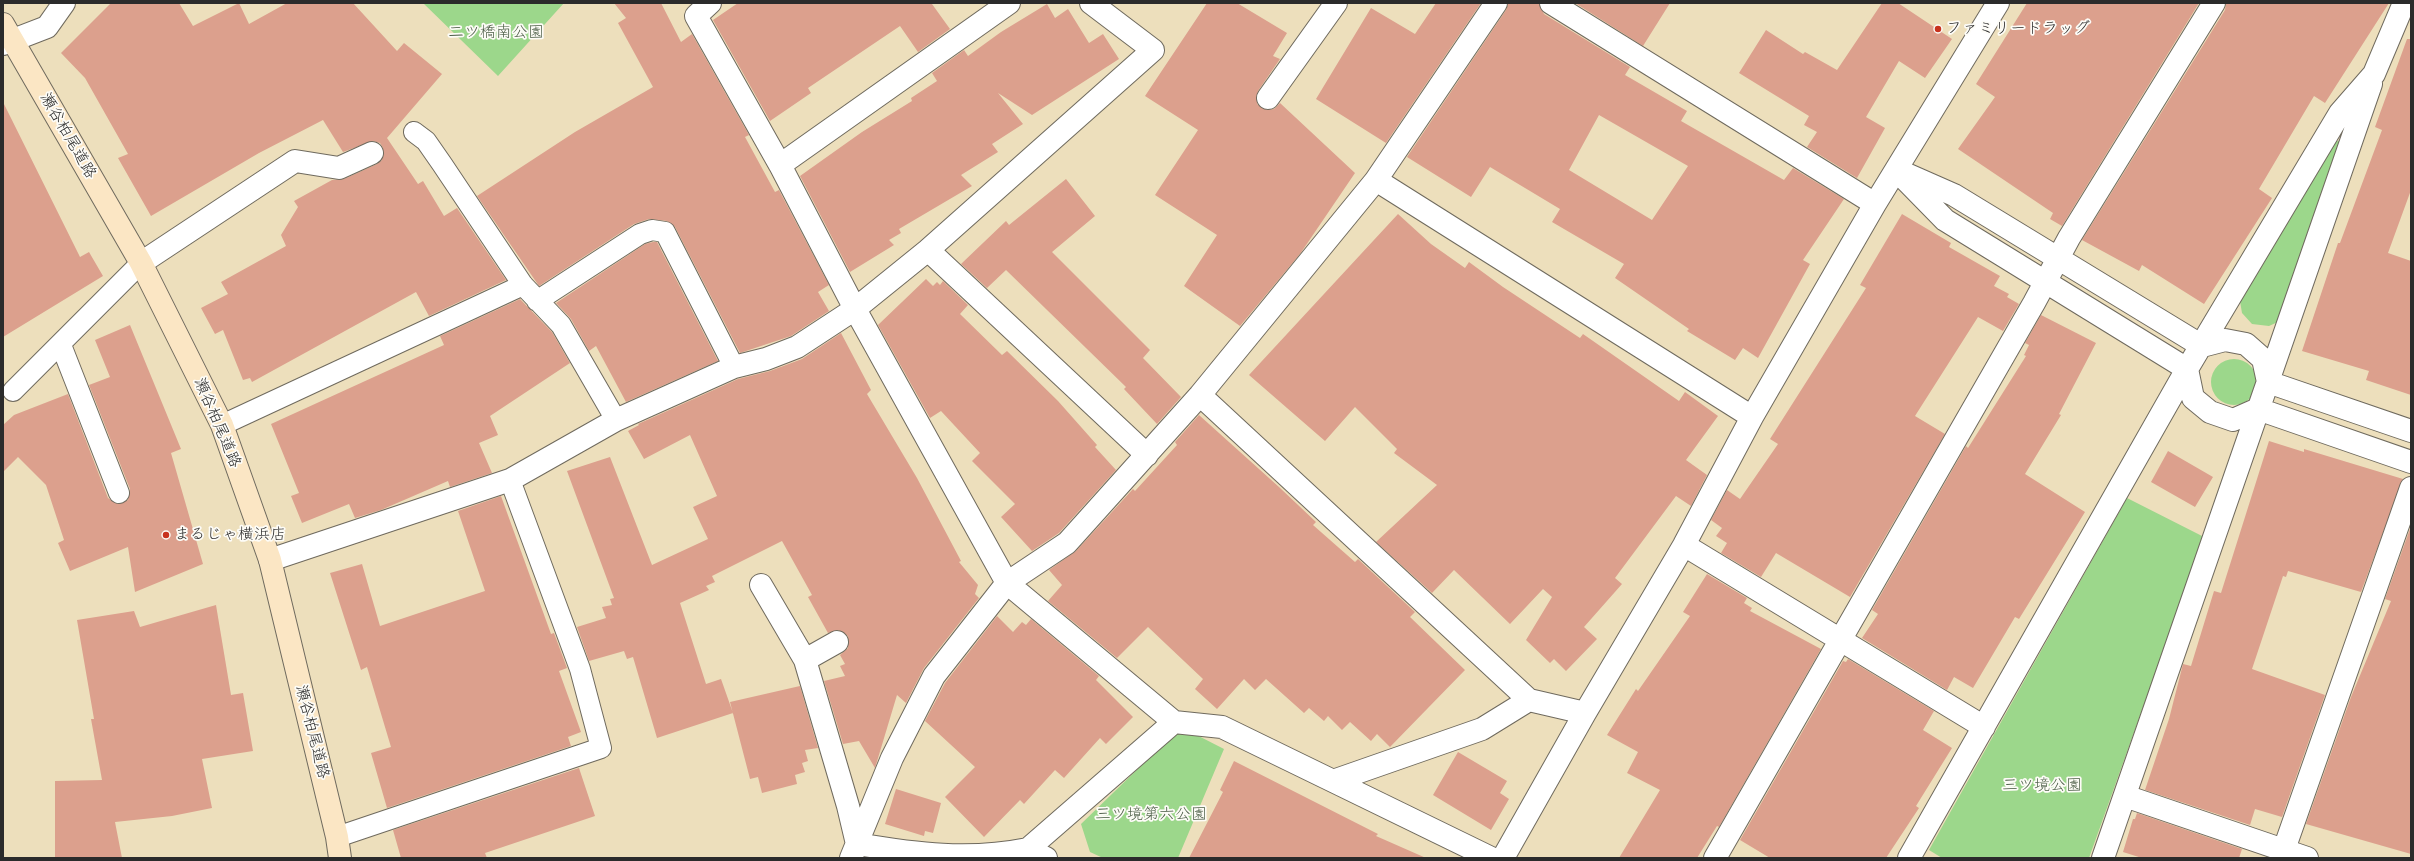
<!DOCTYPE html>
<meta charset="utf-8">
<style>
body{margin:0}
#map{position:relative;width:2414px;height:861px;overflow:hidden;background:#eddfbc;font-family:Caveat,sans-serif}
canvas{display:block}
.frame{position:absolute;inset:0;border:4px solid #2b2b2b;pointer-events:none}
</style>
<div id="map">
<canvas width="2414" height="861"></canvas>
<div class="frame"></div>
</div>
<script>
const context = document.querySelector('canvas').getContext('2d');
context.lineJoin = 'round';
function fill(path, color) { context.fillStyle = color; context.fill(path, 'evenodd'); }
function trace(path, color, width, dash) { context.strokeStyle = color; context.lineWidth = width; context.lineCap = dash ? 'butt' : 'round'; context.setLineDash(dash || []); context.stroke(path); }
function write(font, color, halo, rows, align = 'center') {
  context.font = font + ' Caveat,"Klee One",sans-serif'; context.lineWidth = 3.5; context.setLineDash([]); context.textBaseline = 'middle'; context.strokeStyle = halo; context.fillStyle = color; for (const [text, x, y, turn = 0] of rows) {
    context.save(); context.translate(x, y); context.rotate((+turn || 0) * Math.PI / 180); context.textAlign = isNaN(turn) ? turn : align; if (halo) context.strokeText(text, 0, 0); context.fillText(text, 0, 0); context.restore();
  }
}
fill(new Path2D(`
 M423 3H564L498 76Z
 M2342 140 2280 321 2269 326 2252 324 2242 313 2240 301 2334 142Z
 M2211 382a23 23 0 1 1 46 0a23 23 0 1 1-46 0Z
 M2127 498 2204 537 2089 858H1942L1929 850Z
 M1181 727 1224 749 1178 858H1103L1090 852 1081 824Z`), '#9cd78b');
fill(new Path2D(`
 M111 3H179L193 26 239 3 249 24 287 3H353L397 51 404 43 442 74 387 138 418 184 423 181 444 216 457 208 506 280 429 316 416 292 252 382 250 378 243 380 223 330 215 334 201 308 228 294 221 282 286 246 281 235 298 207 294 201 332 180 344 179 377 164 382 160 383 148 380 143 373 141 343 152 323 120 259 153 151 216 118 158 128 154 85 78 61 53Z
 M614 3H661L681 42 692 34 749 135 745 137 775 192 779 190 829 285 818 292 829 311 791 336 740 353 675 227 667 221 649 219 634 224 539 286 477 196 575 132 653 87 618 23 626 18Z
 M738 3H934L932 4 950 29 918 52 900 26 808 88 811 93 770 121 713 20Z
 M1207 3H1237L1287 33 1273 56 1280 59 1258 91 1257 104 1267 110 1274 109 1280 103 1355 173 1300 254 1240 326 1184 286 1217 235 1155 195 1198 130 1145 96Z
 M1436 3H1481L1386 143 1316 99 1371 8 1415 34Z
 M1508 3H1539L1544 14 1630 67 1625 75 1687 111 1681 121 1784 180 1793 168 1844 199 1803 260 1810 264 1758 358 1743 348 1735 360 1687 331 1689 329 1615 278 1624 264 1552 222 1560 209 1490 167 1471 197 1407 157 1506 10ZM1599 115 1688 166 1652 220 1569 170Z
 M1575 3H1670L1643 46Z
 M1882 3H1898L1952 39 1925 78 1899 61 1866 117 1885 128 1857 178 1807 147 1817 132 1804 125 1809 116 1739 73 1766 30 1803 54 1805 52 1837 70Z
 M2027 3H2199L2062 226 2050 219 2053 213 1958 149 1995 97 1976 84Z
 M2226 3H2389L2325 103 2314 96 2259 189 2272 198 2204 304 2142 265 2139 271 2082 240 2225 10Z
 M1047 4 1055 18 1068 9 1089 43 1103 34 1119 59 1032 115 998 93 1023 124 992 144 998 152 961 175 972 186 899 229 901 233 889 240 894 245 850 272 800 176 862 132 912 101 911 98 937 81 932 73 964 50 968 56 1001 32Z
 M2407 39H2411V190L2388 253 2411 261V395L2366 380 2369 371 2302 351 2338 243H2340L2382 130 2375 127Z
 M3 102 80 257 89 252 103 276 3 337Z
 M1066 179 1095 216 1052 252 1150 350 1143 358 1181 397 1157 424 1124 389 1126 387 1006 270 987 288 961 264 1006 221 1009 225Z
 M1398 214 1431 244 1465 268 1469 262 1503 287 1580 338 1583 334 1679 401 1685 392 1718 416 1686 460 1707 475 1691 506 1676 496 1615 578 1622 584 1584 627 1597 639 1566 671 1554 659 1550 663 1526 640 1552 597 1543 589 1510 624 1454 570 1432 593 1376 542 1437 485 1394 453 1397 449 1355 407 1325 441 1249 375Z
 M1902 214 1951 243 1949 247 2000 276 1994 286 2009 294 2007 297 2019 304 2003 331 1978 317 1915 416 1945 434 1850 597 1776 553 1761 577 1721 553 1727 543 1716 536 1722 528 1711 520 1727 490 1740 499 1778 444 1770 439 1866 288 1860 285Z
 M653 242H657L718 361 626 402 596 346 589 351 571 319 556 303 645 244Z
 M926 279 933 286 937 282 940 285 943 281 968 305 960 314 1002 355 1007 351 1058 401 1097 445 1095 447 1116 470 1059 533 1032 551 1001 517 1015 504 972 461 980 453 941 411 930 418 878 325Z
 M520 299 552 332 570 363 490 416 498 435 479 443 492 473 450 487 448 481 381 510 355 518 349 504 302 523 291 496 299 493 271 424 444 345 440 336Z
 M2041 315 2096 343 2059 414 2061 415 2025 474 2085 512 2019 619 2015 617 1973 688 1954 677 1947 690 1862 638 1878 614 1872 610 1966 446 1968 448 2026 356 2024 355 2029 345 2025 343Z
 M130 325 181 449 171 453 203 564 135 592 128 547 70 571 58 543 64 540 46 485 18 457 3 472V425L14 415 68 394 108 498 118 504 128 500 130 489 89 385 110 377 95 340Z
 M841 333 871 390 867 394 917 478 961 561 959 562 978 585 975 594 979 598 924 668 906 703 897 695 875 768 859 741 843 744 824 681 845 676 840 666 845 664 840 655 848 648V636L838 630 828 633 808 597 812 595 782 541 712 576 715 582 706 586 709 590 680 603 706 684 721 679 733 713 657 738 633 657 627 659 624 651 589 661 577 627 606 618 602 607 612 605 610 599 614 598 567 471 610 457 652 565 708 539 693 507 717 496 690 435 644 459 628 431 639 425 638 424 738 379 770 371 802 359Z
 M1199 415 1279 487 1316 522 1313 525 1355 562 1358 559 1415 612 1410 617 1465 670 1390 747 1377 734 1371 741 1350 722 1342 730 1328 716 1324 721 1309 708 1304 713 1266 679 1255 690 1244 679 1217 709 1195 689 1203 679 1148 627 1117 658 1048 601 1062 585 1049 570 1076 551 1133 489 1135 491 1177 445 1175 442Z
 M2269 441 2304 452V449L2403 479 2361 592 2288 571 2286 577 2283 576 2252 669 2325 695 2282 817 2255 809 2250 825 2145 790 2169 719 2183 664 2191 666 2214 591 2221 593Z
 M2168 451 2213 477 2195 507 2151 482Z
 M501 496 551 634 554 633 567 668 559 671 581 732 568 737 571 746 387 808 371 753 391 747 367 667 361 670 330 573 362 564 380 626 485 591 458 511Z
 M2411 526V854L2306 824 2351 697 2391 601 2385 599Z
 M1707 574 1747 598 1744 603 1752 608 1750 611 1821 649 1719 827 1717 826 1697 858H1619L1660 790 1627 773 1638 752 1607 735 1636 689 1638 691 1690 616 1683 612Z
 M216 605 231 695 243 693 253 751 202 759 212 808 172 816 115 822 122 858H55V781L102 780 91 719H94L77 620 134 611 140 627Z
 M997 616 1013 632 1022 622 1026 625 1031 619 1099 676 1096 680 1133 717 1106 744 1100 738 1064 778 1055 770 1024 804 1020 800 984 837 945 797 975 767 925 721 945 683Z
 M1848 659 1934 711 1923 730 1952 748 1916 806 1919 808 1886 858H1770L1740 840 1843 661 1846 662Z
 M800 686 818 748 805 750 808 761 802 763 805 772 795 775 797 784 762 793 758 777 750 779 730 702Z
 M1458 752 1507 781 1500 793 1509 799 1491 830 1433 795Z
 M1234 761 1378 834 1376 836 1426 858H1189L1223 792 1220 790Z
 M579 768 595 816 485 853 487 858H401L393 830Z
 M896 789 941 803 933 833 925 831 924 836 885 824Z
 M2137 813 2242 849 2239 858H2142L2123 852 2133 819H2135Z`), '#dca08d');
const service = new Path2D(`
 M414 132 426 141 442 164 523 285 561 325 616 420
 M537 301 640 234 652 230 665 232 734 367
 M61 345 119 493
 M13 391 141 263
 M222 425 523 285
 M337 837 601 748 580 669 510 480`);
const minor = new Path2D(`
 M710 3 696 16 780 165 855 309 1007 583 1174 722
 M1551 3 1875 204
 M3 44 47 27 64 3
 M1268 98 1336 3
 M780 165 1009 3
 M1896 170 1945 220 2187 369 2193 398 2210 412 2233 420 2258 409 2411 462
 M1904 173 1954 195 2202 346 2225 340 2246 344 2263 359 2268 382 2411 431
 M1376 180 1752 417
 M928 250 1147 455
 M141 263 295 161 339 168 372 153
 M1200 395 1529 700 1585 713
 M1684 545 1984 727
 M270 560 510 480 616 420 734 367 766 359 797 347 855 309 928 250 1153 50 1091 3
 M761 585 805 660 848 806 857 844C917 854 968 861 1028 849L1046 858
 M805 660 837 642
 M1333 781 1491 858
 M2125 796 2307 858
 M1028 849 1174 722 1222 727 1333 781 1482 729 1529 700
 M851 858 892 758 934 676 1007 583 1067 543 1200 395 1376 180 1496 3
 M1503 858 1585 713 1684 545 1752 417 1875 204 1998 3
 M1715 858 2034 303 2069 238 2214 3
 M1909 858 2187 369 2340 113 2374 74 2404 3
 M2103 858 2371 84
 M2281 858 2411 488`);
const secondary = new Path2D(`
 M3 24 141 263 222 425 270 560 337 837 340 858`);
trace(service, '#6f6a5e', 22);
trace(minor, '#6f6a5e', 24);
trace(secondary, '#6f6a5e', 24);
trace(service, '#fff', 20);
trace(minor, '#fff', 22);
trace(secondary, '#fbe6c4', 22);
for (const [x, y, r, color] of [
 [1938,29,4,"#c8321e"],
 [166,535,4,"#c8321e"]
]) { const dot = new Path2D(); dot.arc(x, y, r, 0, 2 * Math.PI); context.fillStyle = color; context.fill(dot); trace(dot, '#fdfcf7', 1.5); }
write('16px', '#2b2b2b', '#fdfcf7', [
 ["ファミリードラッグ",1946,29],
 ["まるじゃ横浜店",174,535]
], 'left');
write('16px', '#4d5f48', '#fdfcf7', [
 ["二ツ橋南公園",496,33],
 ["三ツ境公園",2042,786],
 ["三ツ境第六公園",1151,815]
]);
write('16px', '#2b2b2b', '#fdfcf7', [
 ["瀬谷柏尾道路",68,136,60],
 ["瀬谷柏尾道路",217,423,67],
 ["瀬谷柏尾道路",312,732,76]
]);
</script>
